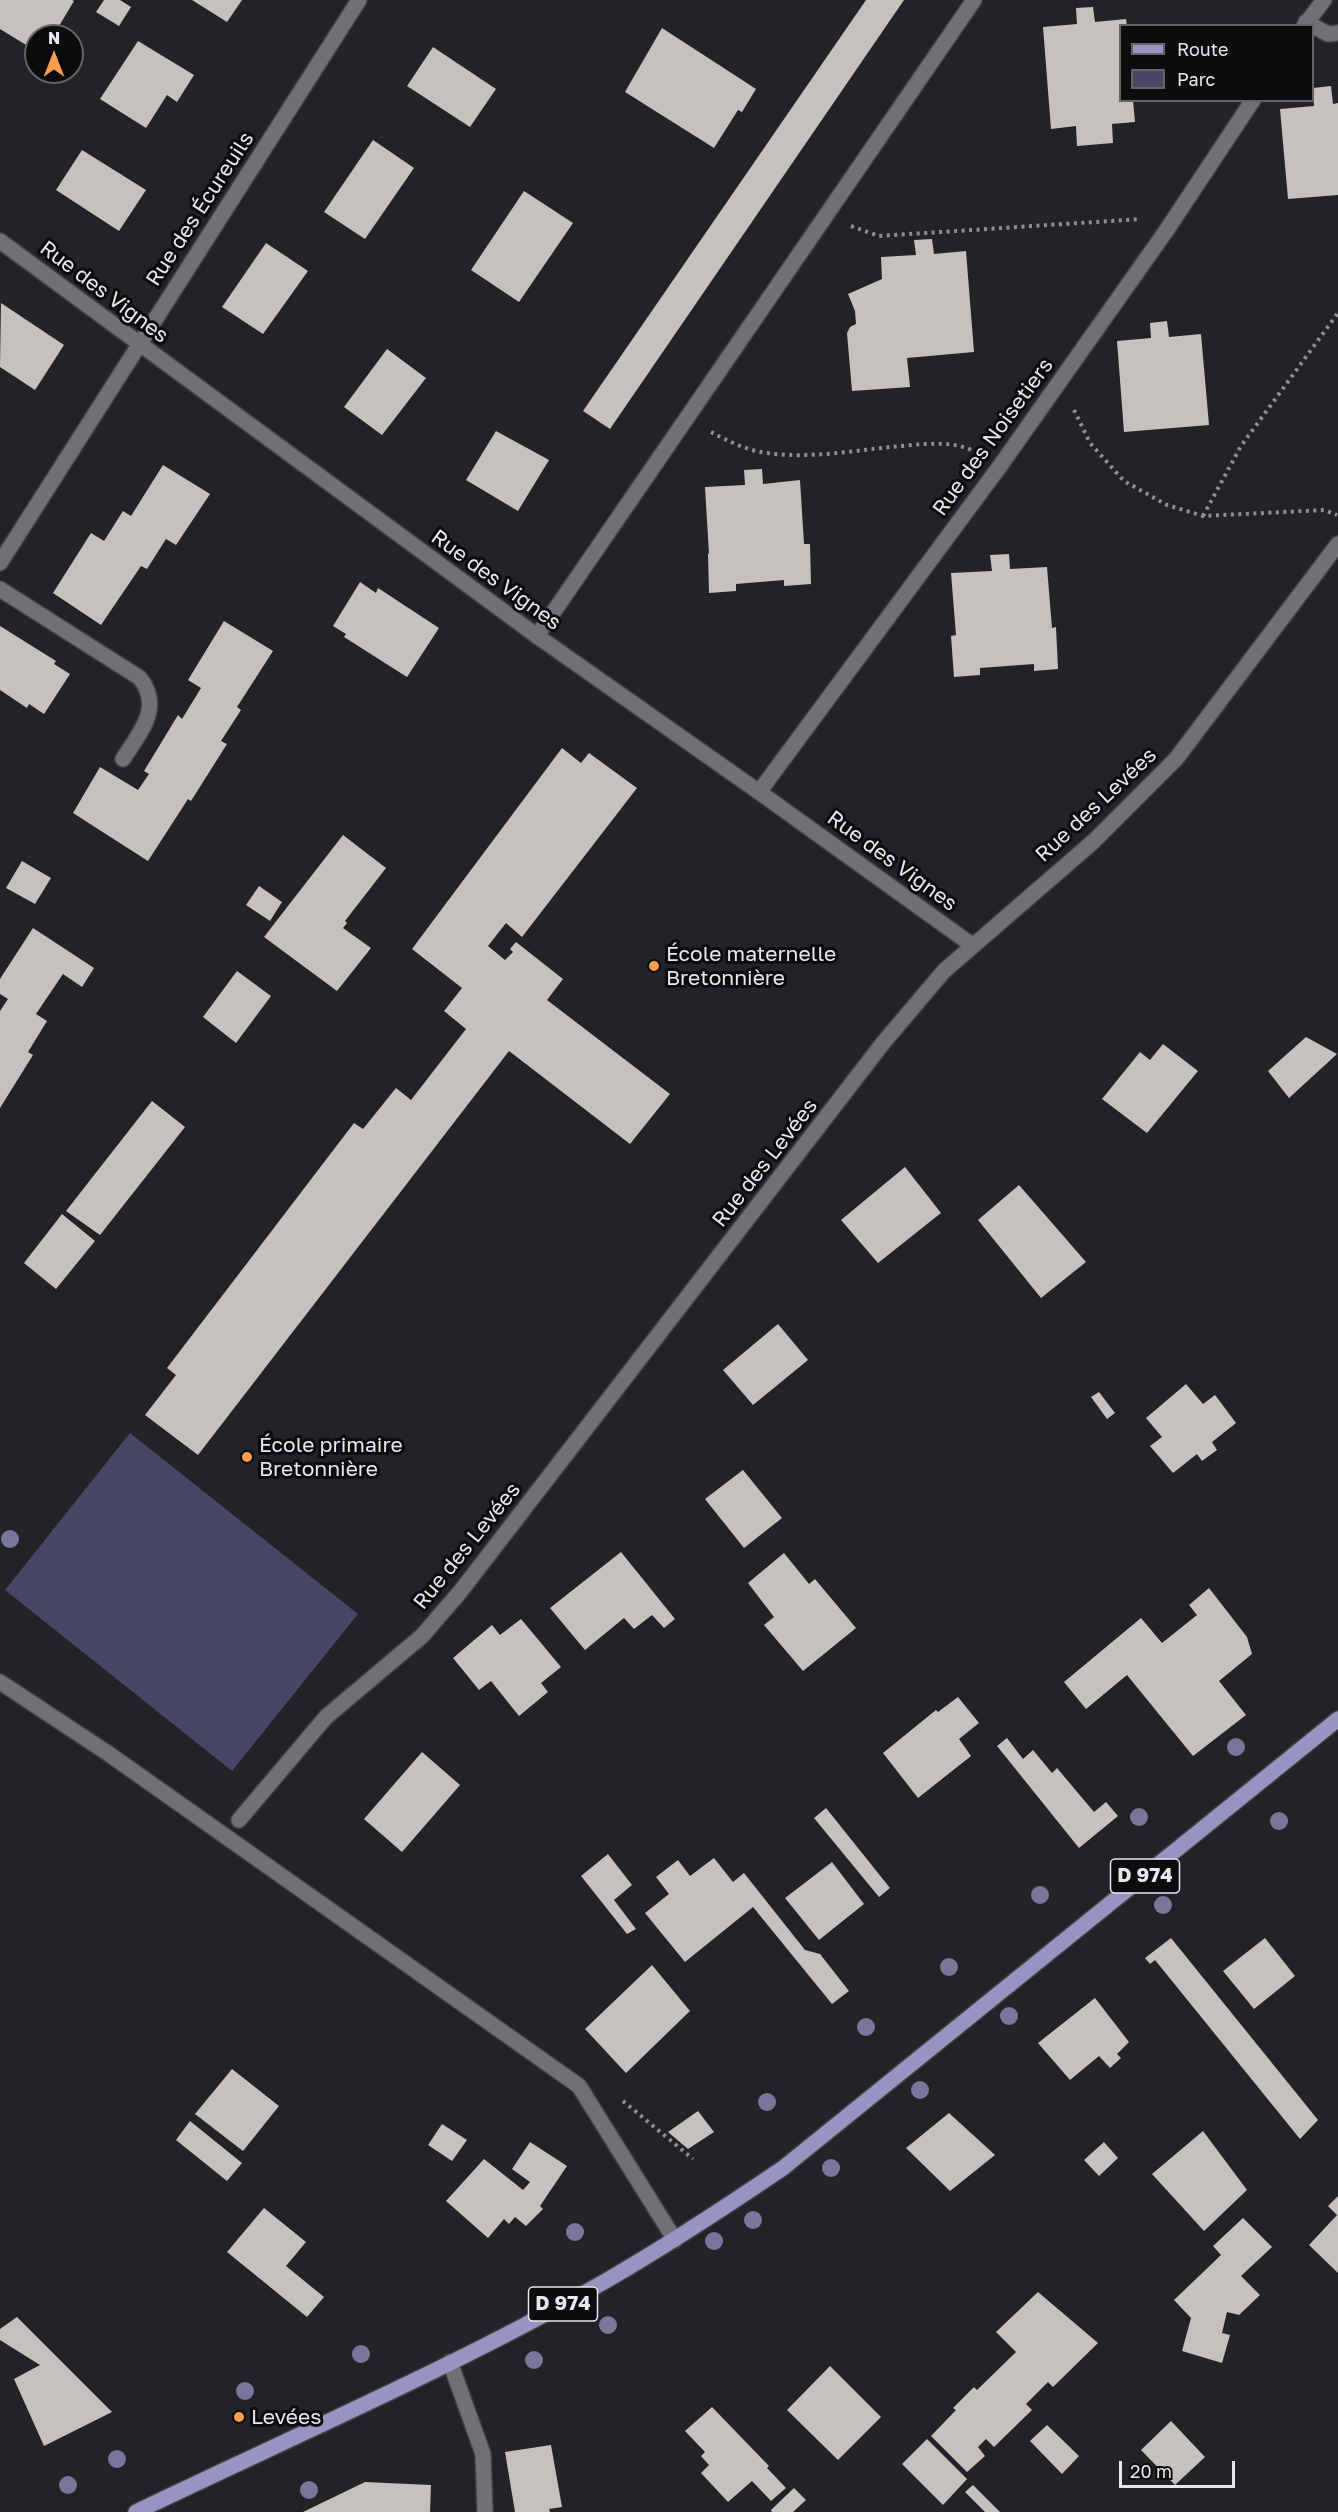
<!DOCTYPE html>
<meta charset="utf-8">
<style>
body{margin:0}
#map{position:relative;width:1338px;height:2512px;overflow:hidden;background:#232327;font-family:"Golos Text",sans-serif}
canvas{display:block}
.legend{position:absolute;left:1119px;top:24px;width:195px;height:78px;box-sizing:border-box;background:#0c0c0e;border:2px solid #646466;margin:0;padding:8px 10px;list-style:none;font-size:18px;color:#e7e8eb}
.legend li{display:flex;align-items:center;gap:12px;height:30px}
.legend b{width:30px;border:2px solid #646466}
.north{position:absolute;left:24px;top:24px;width:60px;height:60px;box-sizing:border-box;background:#0c0c0e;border:2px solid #646466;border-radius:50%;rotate:0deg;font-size:16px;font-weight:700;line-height:24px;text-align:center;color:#e7e8eb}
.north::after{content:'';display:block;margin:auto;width:21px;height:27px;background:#fb9e50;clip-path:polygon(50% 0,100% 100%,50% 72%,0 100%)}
.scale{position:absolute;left:1119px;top:2461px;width:116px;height:27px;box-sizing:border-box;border:3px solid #e7e8eb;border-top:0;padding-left:8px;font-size:18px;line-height:21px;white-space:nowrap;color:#e7e8eb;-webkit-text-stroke:4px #0c0c0e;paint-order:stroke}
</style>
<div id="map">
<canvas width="1338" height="2512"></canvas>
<ul class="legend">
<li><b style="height:8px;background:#9695c2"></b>Route</li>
<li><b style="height:16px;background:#464667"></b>Parc</li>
</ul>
<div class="north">N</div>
<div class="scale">20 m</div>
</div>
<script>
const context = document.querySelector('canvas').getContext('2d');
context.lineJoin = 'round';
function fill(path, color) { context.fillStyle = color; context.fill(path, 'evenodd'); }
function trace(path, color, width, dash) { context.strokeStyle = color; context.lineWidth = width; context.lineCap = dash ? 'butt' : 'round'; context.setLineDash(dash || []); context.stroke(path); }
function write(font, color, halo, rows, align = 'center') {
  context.font = font + ' "Golos Text",sans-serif'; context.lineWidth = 6; context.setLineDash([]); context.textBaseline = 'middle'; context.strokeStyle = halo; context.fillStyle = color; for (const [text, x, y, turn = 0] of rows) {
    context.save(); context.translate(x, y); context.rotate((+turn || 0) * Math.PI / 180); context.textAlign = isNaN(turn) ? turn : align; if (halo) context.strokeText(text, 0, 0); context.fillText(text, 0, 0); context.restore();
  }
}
fill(new Path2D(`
 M130 1433 358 1614 232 1771 5 1590Z`), '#464667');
fill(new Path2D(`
 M0 0H72L74 1 53 36H36V51L0 29Z
 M104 0H120L131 7 119 26 96 12Z
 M192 0H242L227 22Z
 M866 0H904L610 429 583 411Z
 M1093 7 1095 22 1126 19 1127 26H1120V100H1133L1135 122 1112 124 1113 143 1077 146 1076 126 1051 129 1043 27 1077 24 1076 8Z
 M662 28 756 89 742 112 738 110 714 148 625 92Z
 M138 41 194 75 177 102 167 95 146 128 100 99Z
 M433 47 496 89 470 127 407 86Z
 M1331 86 1333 104 1338 103V195L1288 199 1280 109 1314 106 1313 88Z
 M373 140 414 168 365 239 324 212Z
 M82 150 146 190 119 231 56 190Z
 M524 191 573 223 519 302 471 270Z
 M932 239 934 254 966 251 974 352 907 358 910 387 852 391 847 333 850 327 856 324 855 311 848 294 882 279 881 257 916 255 914 240Z
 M266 243 308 271 263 334 222 307Z
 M1 303 64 345 35 390 0 367Z
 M1167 321 1169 337 1201 334 1209 425 1124 432 1117 341 1151 338 1150 323Z
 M387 349 426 378 382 435 344 407Z
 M496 431 549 460 518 511 466 480Z
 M163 465 210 494 176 545 166 539 147 569 141 566 101 625 53 593 91 533 104 541 123 511 131 516Z
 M762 469 763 484 800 480 804 544H810L811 584 784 586V580L736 584V591L709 593 708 553 709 554 705 487 745 485 744 470Z
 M1009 554 1010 569 1047 567 1052 628 1056 627 1058 669 1034 671V664L980 668V675L954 677 951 636 956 635 951 573 992 571 990 555Z
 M360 582 376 593 378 588 439 628 407 677 344 637 346 634 333 626Z
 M224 621 273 651 237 707 241 710 221 741 227 744 191 801 188 799 148 861 73 813 100 767 138 790 149 774 144 771 178 715 182 719 201 688 188 680Z
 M0 626 56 661 54 664 70 674 44 714 29 704 27 708 0 690Z
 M562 748 581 763 589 753 637 788 522 937 506 923 488 946 505 960 513 952 510 949 516 942 563 979 547 1000 670 1094 630 1144 509 1051 198 1455 145 1415 176 1375 167 1368 354 1123 363 1129 396 1088 411 1100 466 1029 444 1011 462 988 412 949Z
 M343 835 386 868 345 921 347 923 343 928 371 948 337 991 264 937Z
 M22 861 51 878 35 904 6 888Z
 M259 886 282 902 270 921 246 905Z
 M33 928 94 968 82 987 63 974 36 1014 47 1021 28 1052 33 1055 0 1108V1011L8 999 0 994V979Z
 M237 971 271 996 236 1043 203 1017Z
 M1306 1037 1337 1054 1289 1098 1268 1071Z
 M1163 1044 1198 1071 1147 1133 1102 1099 1140 1052 1150 1060Z
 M152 1101 185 1127 100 1235 66 1211Z
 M905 1167 941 1213 878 1263 841 1220Z
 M1019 1185 1086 1262 1041 1298 978 1220Z
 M62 1214 95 1241 56 1289 24 1263Z
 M778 1324 808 1360 753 1405 723 1370Z
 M1186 1384 1203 1404 1215 1395 1236 1423 1212 1442 1217 1450 1202 1461 1197 1454 1173 1473 1150 1446 1162 1437 1146 1418Z
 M1099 1392 1115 1413 1107 1419 1091 1397Z
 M743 1470 782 1518 744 1548 705 1499Z
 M621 1552 675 1619 664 1628 652 1615 634 1629 624 1618 585 1650 550 1608Z
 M784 1553 809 1584 815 1579 856 1628 803 1671 764 1625 774 1617 748 1583Z
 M1209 1588 1247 1637 1252 1654 1219 1681 1246 1715 1193 1756 1127 1675 1086 1709 1064 1682 1141 1618 1162 1643 1197 1615 1189 1605Z
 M521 1619 561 1667 541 1683 548 1692 519 1716 491 1681 479 1690 453 1658 492 1625 500 1635Z
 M958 1697 979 1723 959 1739 971 1756 918 1798 883 1753 936 1710 938 1712Z
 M1007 1738 1023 1759 1033 1750 1052 1773 1057 1768 1094 1812 1106 1802 1118 1816 1079 1848 997 1746Z
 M422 1752 460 1785 402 1852 364 1819Z
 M826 1808 890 1888 879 1897 814 1818Z
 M608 1854 632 1885 614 1900 636 1929 627 1934 581 1876Z
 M714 1858 733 1882 744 1873 805 1950 820 1954 849 1991 832 2004 753 1907 685 1962 645 1913 669 1894 656 1877 678 1860 690 1876Z
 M832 1862 864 1904 819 1940 785 1898Z
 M1171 1938 1318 2120 1300 2139 1155 1960 1150 1964 1145 1958Z
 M1265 1938 1295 1976 1254 2009 1223 1971Z
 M652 1965 690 2011 626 2073 585 2029Z
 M1095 1998 1129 2042 1117 2054 1121 2058 1110 2068 1099 2056 1070 2080 1038 2043Z
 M232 2069 279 2106 243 2151 195 2114Z
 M698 2111 714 2132 688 2149 668 2132Z
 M949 2113 995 2155 950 2191 906 2148Z
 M190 2121 242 2163 227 2181 176 2140Z
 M442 2124 467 2140 452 2161 428 2145Z
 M1203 2131 1247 2190 1204 2231 1152 2174Z
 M530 2142 567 2166 540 2206 543 2209 526 2226 515 2217 509 2224 504 2219 488 2238 446 2201 484 2159 523 2190 530 2182 512 2169Z
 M1104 2142 1118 2158 1099 2176 1084 2160Z
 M1338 2196V2273L1309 2245 1337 2215 1328 2206Z
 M264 2208 306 2242 286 2266 324 2297 307 2317 227 2252Z
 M1243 2218 1272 2247 1241 2276 1260 2295 1239 2315 1227 2312 1222 2333 1230 2335 1222 2363 1182 2351 1191 2318 1174 2300 1221 2255 1213 2246Z
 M1038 2292 1098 2343 1053 2387 1048 2382 1026 2404 1032 2410 994 2447 986 2439 978 2447 985 2456 967 2472 931 2436 956 2410 953 2408 974 2387 977 2390 1016 2352 996 2332Z
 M17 2317 112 2412 44 2446 14 2379 40 2365 0 2340V2329Z
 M830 2366 881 2417 838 2460 787 2410Z
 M712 2407 769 2466 767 2468 786 2488 771 2501 752 2481 728 2502 701 2473 709 2465 701 2456 705 2452 685 2431Z
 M1171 2421 1205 2457 1175 2485 1141 2450Z
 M1047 2425 1079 2456 1062 2474 1030 2441Z
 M927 2439 967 2479 943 2505 902 2464Z
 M551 2445 562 2507 549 2509 550 2512H515L505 2452Z
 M365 2482 431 2485 430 2512H303Z
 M973 2485 1000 2512H985L965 2492Z
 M794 2488 806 2500 793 2512H772L771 2510Z`), '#c7c1bd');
const lane = new Path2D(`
 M1306 22 1328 34 1338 33
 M537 636 974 0
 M0 1682 109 1754 579 2086 675 2240`);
const street = new Path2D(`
 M1304 26 1324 0
 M0 241 537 636 759 792 972 945
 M0 563 359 0
 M0 589 140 678C163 708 140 732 123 759
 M759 792 1000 466 1166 231 1253 100
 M239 1820 326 1717 422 1636 460 1592 883 1043 944 971 1094 841 1176 759 1338 544
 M450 2362 483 2454 485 2512`);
const primary = new Path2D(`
 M136 2512C292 2437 452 2368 602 2283 665 2247 724 2208 783 2168L1338 1719`);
trace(lane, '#414145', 18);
trace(street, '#414145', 18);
trace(primary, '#414145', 18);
trace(new Path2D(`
 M851 226 879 236 1141 219
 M1074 410 1090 443 1124 481 1167 505 1203 516 1324 510 1337 515
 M711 432C728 441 748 451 767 453 808 459 850 451 891 447 918 445 952 438 977 453
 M1203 516 1241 446 1338 313
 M623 2101 693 2159`), '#8e8f92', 4, [3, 4.5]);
trace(lane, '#707076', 15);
trace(street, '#707076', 15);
trace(primary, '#9695c2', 15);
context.fillStyle = '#76779a';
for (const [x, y] of [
 [10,1539],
 [1236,1747],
 [1139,1817],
 [1279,1821],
 [1040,1895],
 [1163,1905],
 [949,1967],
 [1009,2016],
 [866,2027],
 [920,2090],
 [767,2102],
 [831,2168],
 [753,2220],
 [575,2232],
 [714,2241],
 [608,2325],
 [361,2354],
 [534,2360],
 [245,2391],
 [117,2459],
 [68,2485],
 [309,2490]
]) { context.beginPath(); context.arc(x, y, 9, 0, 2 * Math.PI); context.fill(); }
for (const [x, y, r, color] of [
 [654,966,6,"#fb9e50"],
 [247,1457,6,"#fb9e50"],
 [239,2417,6,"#fb9e50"]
]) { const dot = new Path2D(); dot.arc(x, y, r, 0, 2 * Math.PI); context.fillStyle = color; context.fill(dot); trace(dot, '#0c0c0e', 2); }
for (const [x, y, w] of [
 [1145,1876,69],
 [563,2304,69]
]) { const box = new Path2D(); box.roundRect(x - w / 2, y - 17, w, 34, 4.5); context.fillStyle = '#0c0c0e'; context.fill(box); trace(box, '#e7e8eb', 1.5); }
write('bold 20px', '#e7e8eb', null, [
 ["D 974",1145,1876],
 ["D 974",563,2304]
]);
write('21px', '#e7e8eb', '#0c0c0e', [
 ["Rue des Écureuils",200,209,-57],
 ["Rue des Vignes",104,292,37],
 ["Rue des Noisetiers",993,437,-54],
 ["Rue des Vignes",496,580,36],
 ["Rue des Levées",1096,805,-43],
 ["Rue des Vignes",892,861,36],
 ["Rue des Levées",765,1163,-52],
 ["Rue des Levées",467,1546,-51]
]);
write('21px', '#e7e8eb', '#0c0c0e', [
 ["École maternelle",666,954],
 ["Bretonnière",666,978],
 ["École primaire",259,1445],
 ["Bretonnière",259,1469],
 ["Levées",251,2417]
], 'left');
</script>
